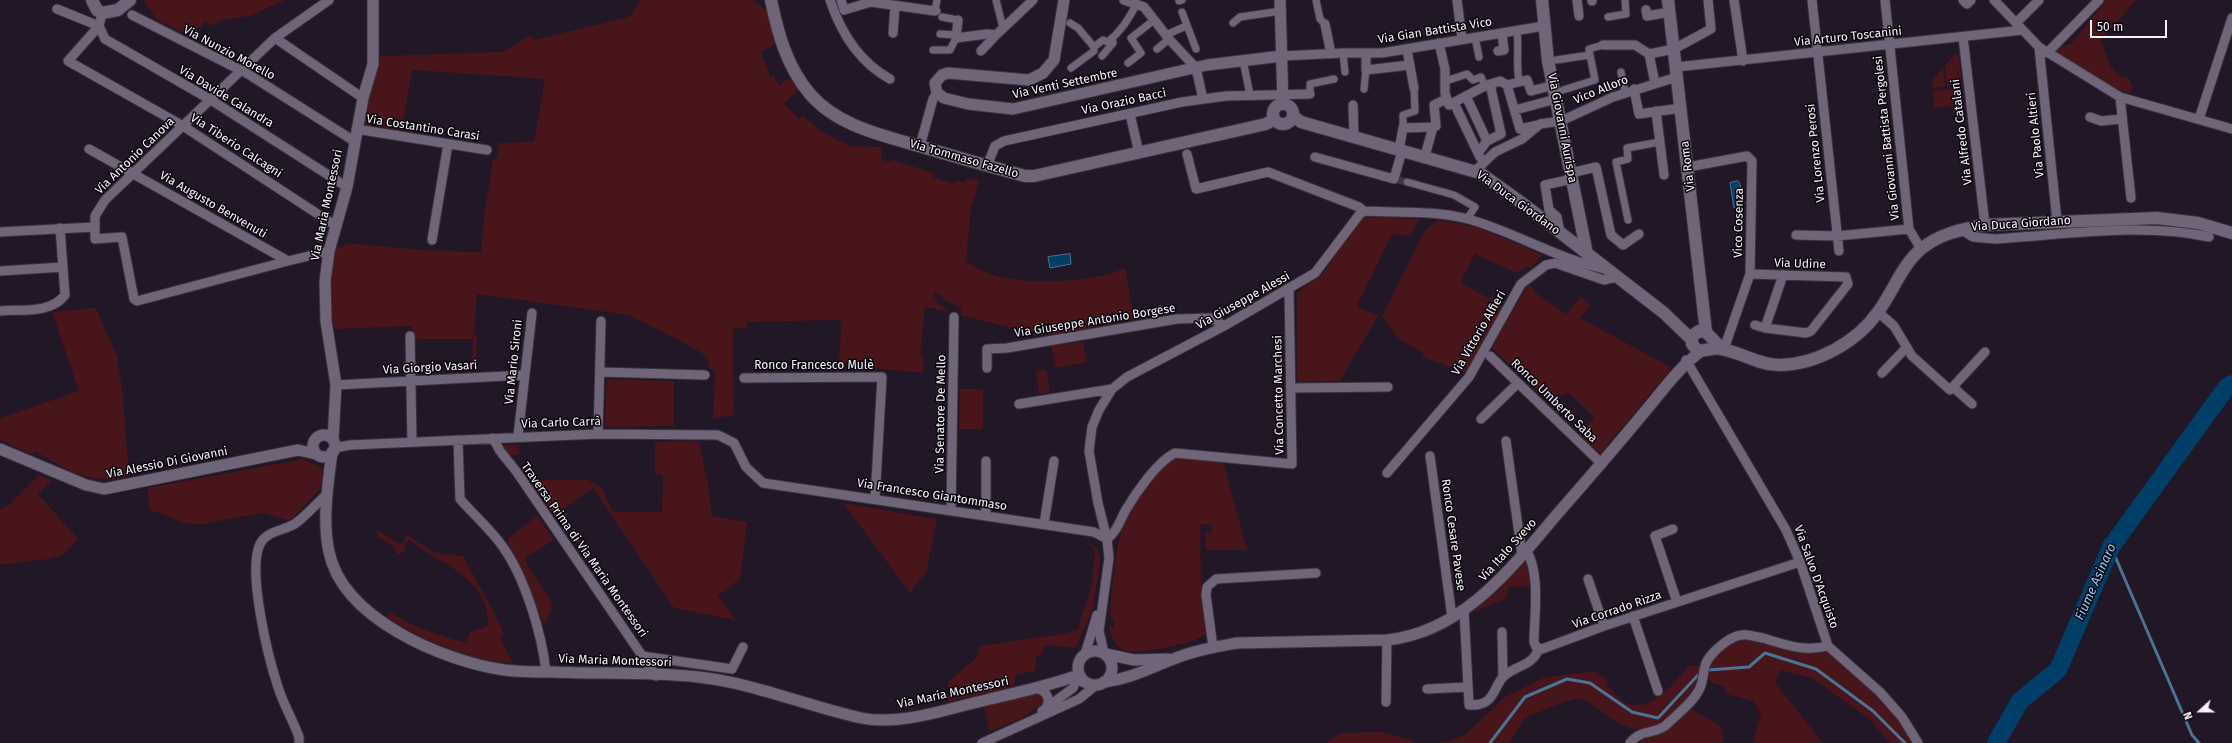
<!DOCTYPE html>
<meta charset="utf-8">
<style>
body{margin:0}
#map{position:relative;width:2232px;height:743px;overflow:hidden;background:#211727;font-family:"Fira Sans",sans-serif}
canvas{display:block}
.north{position:absolute;left:2180px;top:691px;width:40px;height:40px;-webkit-text-stroke:3px #08050b;paint-order:stroke;rotate:249deg;font-size:11px;font-weight:700;line-height:16px;text-align:center;color:#f7f1fc}
.north::after{content:'';display:block;margin:auto;width:14px;height:18px;background:#f7f1fc;clip-path:polygon(50% 0,100% 100%,50% 72%,0 100%)}
.scale{position:absolute;left:2090px;top:20px;width:77px;height:18px;box-sizing:border-box;border:2px solid #f7f1fc;border-top:0;padding-left:5px;font-size:12px;line-height:14px;white-space:nowrap;color:#f7f1fc;-webkit-text-stroke:3px #08050b;paint-order:stroke}
</style>
<div id="map">
<canvas width="2232" height="743"></canvas>
<div class="north">N</div>
<div class="scale">50 m</div>
</div>
<script>
const context = document.querySelector('canvas').getContext('2d');
context.lineJoin = 'round';
function fill(path, color) { context.fillStyle = color; context.fill(path, 'evenodd'); }
function trace(path, color, width, dash) { context.strokeStyle = color; context.lineWidth = width; context.lineCap = dash ? 'butt' : 'round'; context.setLineDash(dash || []); context.stroke(path); }
function write(font, color, halo, rows, align = 'center') {
  context.font = font + ' "Fira Sans",sans-serif'; context.lineWidth = 3; context.setLineDash([]); context.textBaseline = 'middle'; context.strokeStyle = halo; context.fillStyle = color; for (const [text, x, y, turn = 0] of rows) {
    context.save(); context.translate(x, y); context.rotate((+turn || 0) * Math.PI / 180); context.textAlign = isNaN(turn) ? turn : align; if (halo) context.strokeText(text, 0, 0); context.fillText(text, 0, 0); context.restore();
  }
}
fill(new Path2D(`
 M144 0H285L249 16 218 21 214 26 204 21 200 29 194 25 191 30 186 27 183 33 156 19Z
 M641 0H753L768 12 775 44 761 52 770 77 773 76 779 85 790 78 798 90 784 103 799 119 803 116 824 133 850 146 880 147 882 152 881 159 892 163V160L934 173 933 177 955 184 956 180 965 183 967 178 979 181 971 209 966 262C973 265 980 270 987 273 1022 286 1092 283 1125 268L1134 320C1121 322 1109 323 1097 326 1084 329 1071 335 1058 335 1024 334 993 321 961 316V308L945 300 939 293H933L937 302 949 312 925 307 920 354 923 355V373L871 368V363H839L841 327 840 320 747 322V328L733 329 734 415 713 419 715 370 709 369 708 359 703 354 677 339 629 315 477 294 474 334 477 335 476 365H472L473 339H417L411 326 335 329C328 303 330 275 335 248L344 247 345 243 423 250 481 252 485 208 493 160 497 158 499 143 534 142 545 79 412 70 402 127 398 130 362 123 381 56 504 52 530 35 534 40 629 17Z
 M2106 0H2136L2101 40C2106 55 2111 78 2129 78L2133 88 2129 93 2113 87 2054 52 2058 47 2071 44Z
 M1955 54 1959 55 1962 84 1947 86 1945 65Z
 M1943 68 1945 86 1933 88 1932 81Z
 M1962 88 1963 98 1960 99V105L1934 108 1933 91Z
 M1365 217 1420 219 1410 236 1392 234 1357 306 1378 316 1340 381 1297 382V293L1323 273 1361 219Z
 M1438 220 1478 227 1542 255 1532 268H1525L1516 273 1475 254 1461 282 1503 307 1468 371 1464 372 1422 357 1424 354 1398 338 1382 317 1425 230Z
 M1529 284 1537 294 1566 314 1581 296 1591 305 1580 318 1672 368 1600 454 1579 434 1594 417 1569 393 1563 394 1552 406 1491 347Z
 M96 308 117 356 123 396 129 477C84 483 74 473 36 452L30 454 0 440V418L79 391 52 312Z
 M1083 342 1087 362 1056 368 1051 345Z
 M1046 370 1050 392 1039 394 1036 371Z
 M607 379 674 381V426L605 427Z
 M960 389H983V429H959Z
 M699 441 708 485 712 516 747 522 740 579 718 595 736 620 674 608 593 488 557 513 549 510 532 485 534 480H588L602 488 613 512H662L663 475 655 474V442Z
 M505 445H519L518 455 507 454 503 447Z
 M1175 456 1223 461 1247 550H1206L1205 533 1212 532 1211 524 1200 525 1201 583 1206 634C1199 643 1138 655 1126 651 1116 647 1111 637 1109 627H1114V619L1110 618C1112 590 1115 534 1130 510 1140 492 1157 476 1170 459Z
 M303 459 323 469 322 484 319 490 293 518 288 520 262 513 198 525 180 522 166 515 149 510 148 488Z
 M39 475 52 480 38 494 78 539 63 555 49 559 0 565V509L9 505Z
 M843 503 937 519 926 573 913 587 911 594Z
 M537 515 554 540 527 557 525 561 551 601 552 609 544 626 530 587 507 540Z
 M378 530 401 545 407 535 435 553 463 556 495 614 504 635 500 638 513 663C470 660 423 642 387 617L390 612C413 627 440 636 466 643L470 632 488 626C489 591 465 576 439 559L438 560 409 540 404 545 406 551 397 555 394 547 378 537Z
 M1087 540 1099 551 1100 562 1093 609 1075 648 1044 645 1042 655 1037 656 1035 671 1016 675 1014 686 948 702V682L978 656 979 646 1068 633 1078 629 1092 584 1095 553Z
 M1525 562H1528L1530 586 1508 587 1507 598 1472 613 1498 591Z
 M1745 638 1812 654 1828 651C1852 673 1904 711 1912 743H1890L1869 719 1812 678 1780 670 1775 683 1823 743H1753L1761 714 1753 701 1726 694 1724 686 1712 683 1705 675 1711 660 1730 643Z
 M1701 665C1698 688 1691 694 1675 711 1648 739 1630 732 1601 711 1595 706 1588 700 1581 699 1572 697 1541 712 1529 716L1524 719 1510 743H1436L1448 741 1465 735 1505 697 1543 678 1594 671 1608 680 1606 683C1611 688 1619 700 1626 703 1653 714 1674 682 1689 666Z
 M1036 693 1043 696 1044 701 1042 704 1021 718 990 731 983 705Z
 M1691 709 1721 726 1724 743H1634L1641 738 1661 733 1687 710Z
 M1382 732 1413 740V743H1326L1340 733Z`), '#47151a');
const water = new Path2D(`
 M1738 181 1740 184 1744 204 1741 207 1734 208 1730 183Z
 M1070 254 1071 264 1050 268 1048 257Z`);
fill(water, '#003f68');
trace(water, '#4a7494', 1);
trace(new Path2D(`
 M2111 547 2192 735 2199 743
 M1708 670 1749 667 1765 653 1816 669 1873 711 1905 743
 M1490 743 1525 697 1567 679 1590 683 1632 712 1658 718 1699 674`), '#4a7494', 3);
trace(new Path2D(`
 M1996 743 2020 701 2058 670 2111 547 2226 388 2232 384`), '#003f68', 18);
trace(new Path2D(`
 M1398 180 1407 182`), '#413847', 7, [7, 3.5]);
const pedestrian = new Path2D(`
 M996 0 1003 28
 M1316 0 1320 19 1325 24
 M1179 1 1182 0
 M937 11H935L937 0
 M1182 12 1196 49
 M942 17 958 20
 M1608 17 1626 14 1625 0
 M1070 23 1078 28 1094 47V51L1071 68
 M1233 23 1240 17 1281 11
 M1517 30C1519 48 1516 65 1519 82
 M940 34 956 35
 M1166 35 1186 26
 M1475 37 1479 57
 M1094 47 1103 40 1108 42C1121 31 1128 20 1136 5
 M1157 49 1169 39
 M933 50H950L956 38
 M1343 53 1345 72
 M1102 56 1113 43 1112 38
 M1243 60 1250 95
 M1556 60 1590 55 1589 49 1603 45
 M1128 63 1141 53 1131 38 1154 20
 M1621 72 1625 92
 M1446 81 1467 74 1473 80 1481 77 1485 86
 M1364 89 1366 70
 M1563 90 1595 80 1590 55
 M1310 94V84L1334 79
 M1403 128V115L1415 111 1414 88
 M1407 182 1454 195 1475 207 1467 219
 M1628 220 1616 162 1628 159 1627 148 1660 142`);
const minor = new Path2D(`
 M830 0C841 33 859 62 890 79
 M841 0 844 10 871 2 935 11
 M1124 0 1144 7 1169 39 1196 68 1203 99
 M1457 0 1462 39
 M1577 0 1579 16
 M1592 0V1
 M1734 0 1743 61
 M1812 0 1839 251
 M1885 0 1909 229 1921 249
 M1963 0 1967 4 1971 0
 M1994 0 2039 47 2120 97 2232 129
 M57 9 99 26 105 39 211 100 347 187
 M1646 10 1647 16 1670 12
 M102 13 99 26 68 61 183 126 336 226
 M132 15 248 74 354 141
 M958 20 956 38 987 34 996 35 1033 0
 M2017 22 2039 0
 M1325 24 1331 54
 M893 33 895 6
 M1963 37 1985 225
 M275 38 363 98
 M1439 43 1445 69V93L1449 105 1485 86 1500 81 1507 85 1527 80 1531 91 1554 85
 M1603 45H1635L1649 54
 M2039 47 2057 221
 M1407 50 1414 88
 M981 51 996 35
 M1498 51 1504 50 1502 33
 M1366 53V70L1410 65
 M2047 53 2099 0
 M1282 56 1343 53H1382L1544 26
 M1676 67 2023 30
 M1655 83 1649 54 1674 49 1711 29 1708 0
 M1507 85 1520 129 1538 125
 M1634 89 1639 114 1681 108
 M1466 96 1487 141
 M2120 97 2131 198
 M1454 103 1480 157
 M1353 105 1354 137
 M1515 110 1556 99
 M1656 111 1664 175
 M1130 114 1139 153
 M2090 117 2101 121 2122 119
 M2199 119 2232 18
 M356 129 487 150
 M920 146 933 99 937 93
 M89 149 288 261 329 251
 M1399 150 1403 128 1433 127
 M1478 153 1487 141 1501 134 1490 84
 M1187 154 1196 189 1268 172 1359 207 1364 211
 M1425 156 1433 127 1436 126 1434 105 1446 99
 M1315 157 1394 179 1402 151
 M987 166 995 146 1004 141 1182 102 1226 96 1310 94
 M1688 167 1747 156 1752 161 1750 274 1724 349
 M1475 171 1495 152 1522 139 1540 124 1561 121 1613 97 1677 77
 M1571 173 1596 167 1611 235 1623 245 1639 234
 M1960 229 1973 237 1995 239C2063 235 2143 222 2209 237
 M0 232 94 227
 M1560 232 1557 217 1549 210 1545 185 1572 179
 M1796 235 1837 236 1909 229
 M432 240 448 144
 M288 261 137 301 134 299 122 237 95 239V216L105 200 275 38 329 0
 M0 271 63 267
 M1750 274 1846 277 1848 284 1811 331 1806 333 1765 328 1783 275
 M0 311C21 309 51 314 65 295L60 228
 M1878 312 1894 326 1912 356 1950 390 1985 352
 M1755 325 1765 328
 M410 336 412 442
 M1490 356 1602 464
 M1686 360 1786 530 1800 562 1828 646 1880 692 1902 717 1918 743
 M987 368V349L1007 348 1177 319 1212 318 1224 326
 M600 372 705 375
 M1882 373 1906 348
 M744 378 882 377 875 499
 M336 385 525 375
 M1953 387 1972 404
 M1291 388 1388 387
 M1019 404 1112 389
 M1481 419 1518 383
 M598 434 601 321
 M518 436 532 313
 M493 438 500 451 516 471 656 676
 M458 440 460 499C474 515 491 530 503 547 525 578 542 634 546 672
 M1506 441 1522 555
 M334 448 350 445 598 434 718 435 734 443 746 467 763 483 1094 532 1107 539C1118 531 1120 519 1127 508 1137 491 1158 461 1175 453L1292 464 1289 289
 M1430 456 1452 617
 M1387 473 1469 377 1521 284 1546 265 1555 263 1604 280 1617 277
 M951 511 954 317
 M986 516V461
 M1044 524 1054 461
 M1673 529 1655 536 1677 602
 M1526 550C1541 573 1534 616 1534 642L1536 647 1542 649 1604 626 1800 562
 M1588 579 1604 626
 M1464 610 1469 705C1475 705 1482 705 1487 701 1495 695 1497 682 1504 676 1518 664 1532 667 1539 648
 M1633 616 1658 691
 M1502 632 1503 677
 M1213 647 1206 595 1207 587 1216 579 1316 573
 M1104 653 1099 631 1109 558 1107 539 1098 503 1089 451 1092 427 1099 410 1112 389 1127 377 1224 326 1315 273 1359 215 1364 211C1398 213 1435 210 1468 219 1515 232 1557 259 1605 269
 M1085 654 1097 615
 M642 656 732 669 743 647
 M1039 689C1047 692 1050 698 1047 707
 M1427 689 1468 687
 M1386 702 1387 640
 M1042 711 1073 688 1079 673
 M299 743V737C293 720 283 704 278 687 268 657 247 571 260 544 267 530 285 531 296 523 307 515 317 503 327 494
 M982 743 1079 699 1096 685
 M1630 743C1641 729 1651 735 1665 726 1676 715 1694 702 1700 688 1706 674 1700 666 1714 652 1721 645 1731 636 1742 635 1749 634 1756 637 1763 638 1786 645 1804 652 1828 646`);
const tertiary = new Path2D(`
 M1064 0 1054 60 1043 73 1029 80 948 73 942 75 935 83 937 93 944 98 968 104 1013 109 1207 65 1282 56
 M1280 0 1283 104
 M313 446a11 11 0 1 1 22 0a11 11 0 1 1-22 0Z
 M333 440 336 385 326 321 325 281 329 251 347 187 363 98 373 64V0
 M0 449 86 485 104 489 298 450 316 454
 M332 452C328 484 322 520 329 552 343 619 443 661 504 670 520 672 537 672 553 672 601 674 651 672 698 677 754 683 806 706 861 718 901 726 946 709 986 700 1015 693 1044 687 1073 677L1087 683
 M1078 668a17 17 0 1 1 34 0a17 17 0 1 1-34 0Z
 M1106 654 1134 660 1168 659
 M1104 682C1129 679 1148 669 1171 660 1192 651 1215 647 1237 643L1387 640C1464 632 1512 567 1559 512 1587 480 1615 448 1642 415 1661 393 1678 368 1701 351`);
const secondary = new Path2D(`
 M92 0 97 10 102 13 118 10 130 0
 M771 0C778 34 787 67 810 94 838 127 886 136 926 148 959 158 992 167 1025 176H1034L1235 131 1266 124 1274 119
 M1542 0 1548 61 1587 254
 M1668 0 1706 332
 M1273 114a10 10 0 1 1 20 0a10 10 0 1 1-20 0Z
 M1293 116 1301 122 1480 173 1526 206 1664 313 1691 339
 M1722 349 1706 332 1699 331 1692 336V344L1697 350C1705 352 1713 347 1721 349 1741 352 1758 365 1779 365 1816 365 1857 342 1878 312 1893 292 1901 266 1921 249 1939 234 1962 229 1985 225L2157 218 2198 223 2232 233`);
trace(pedestrian, '#39333f', 9);
trace(minor, '#39333f', 11);
trace(tertiary, '#39333f', 13);
trace(secondary, '#39333f', 14);
trace(pedestrian, '#706578', 7);
trace(minor, '#706578', 9);
trace(tertiary, '#706578', 11);
trace(secondary, '#706578', 12);
write('12px', '#f7f1fc', '#08050b', [
 ["Via Gian Battista Vico",1435,31,-9],
 ["Via Arturo Toscanini",1848,37,-6],
 ["Via Nunzio Morello",229,53,28],
 ["Via Venti Settembre",1065,84,-12],
 ["Vico Alloro",1601,90,-22],
 ["Via Davide Calandra",226,97,31],
 ["Via Orazio Bacci",1124,102,-12],
 ["Via Costantino Carasi",423,128,9],
 ["Via Giovanni Aurispa",1562,128,79],
 ["Via Alfredo Catalani",1962,132,-97],
 ["Via Paolo Altieri",2036,135,-96],
 ["Via Giovanni Battista Pergolesi",1887,138,-96],
 ["Via Tiberio Calcagni",236,146,33],
 ["Via Lorenzo Perosi",1816,153,-96],
 ["Via Antonio Canova",135,156,-44],
 ["Via Tommaso Fazello",964,159,16],
 ["Via Roma",1688,166,-97],
 ["Via Duca Giordano",1518,203,36],
 ["Via Augusto Benvenuti",213,205,30],
 ["Via Maria Montessori",327,205,-78],
 ["Vico Cosenza",1739,223,-89],
 ["Via Duca Giordano",2021,224,-4],
 ["Via Udine",1800,264,2],
 ["Via Giuseppe Alessi",1243,301,-29],
 ["Via Giuseppe Antonio Borgese",1095,321,-9],
 ["Via Vittorio Alfieri",1479,333,-60],
 ["Via Mario Sironi",514,362,-84],
 ["Ronco Francesco Mulè",814,366],
 ["Via Giorgio Vasari",430,368,-3],
 ["Via Concetto Marchesi",1279,395,-91],
 ["Ronco Umberto Saba",1554,401,44],
 ["Via Senatore De Mello",941,414,-89],
 ["Via Carlo Carrà",561,423,-2],
 ["Via Alessio Di Giovanni",167,463,-11],
 ["Via Francesco Giantommaso",932,495,9],
 ["Ronco Cesare Pavese",1453,535,82],
 ["Traversa Prima di Via Maria Montessori",584,550,55],
 ["Via Italo Svevo",1508,550,-48],
 ["Via Salvo D'Acquisto",1816,577,70],
 ["Via Corrado Rizza",1617,610,-19],
 ["Via Maria Montessori",615,661,2],
 ["Via Maria Montessori",953,693,-12]
]);
write('italic 13px', '#90c6f4', '#08050b', [
 ["Fiume Asinaro",2096,582,-66]
]);
</script>
